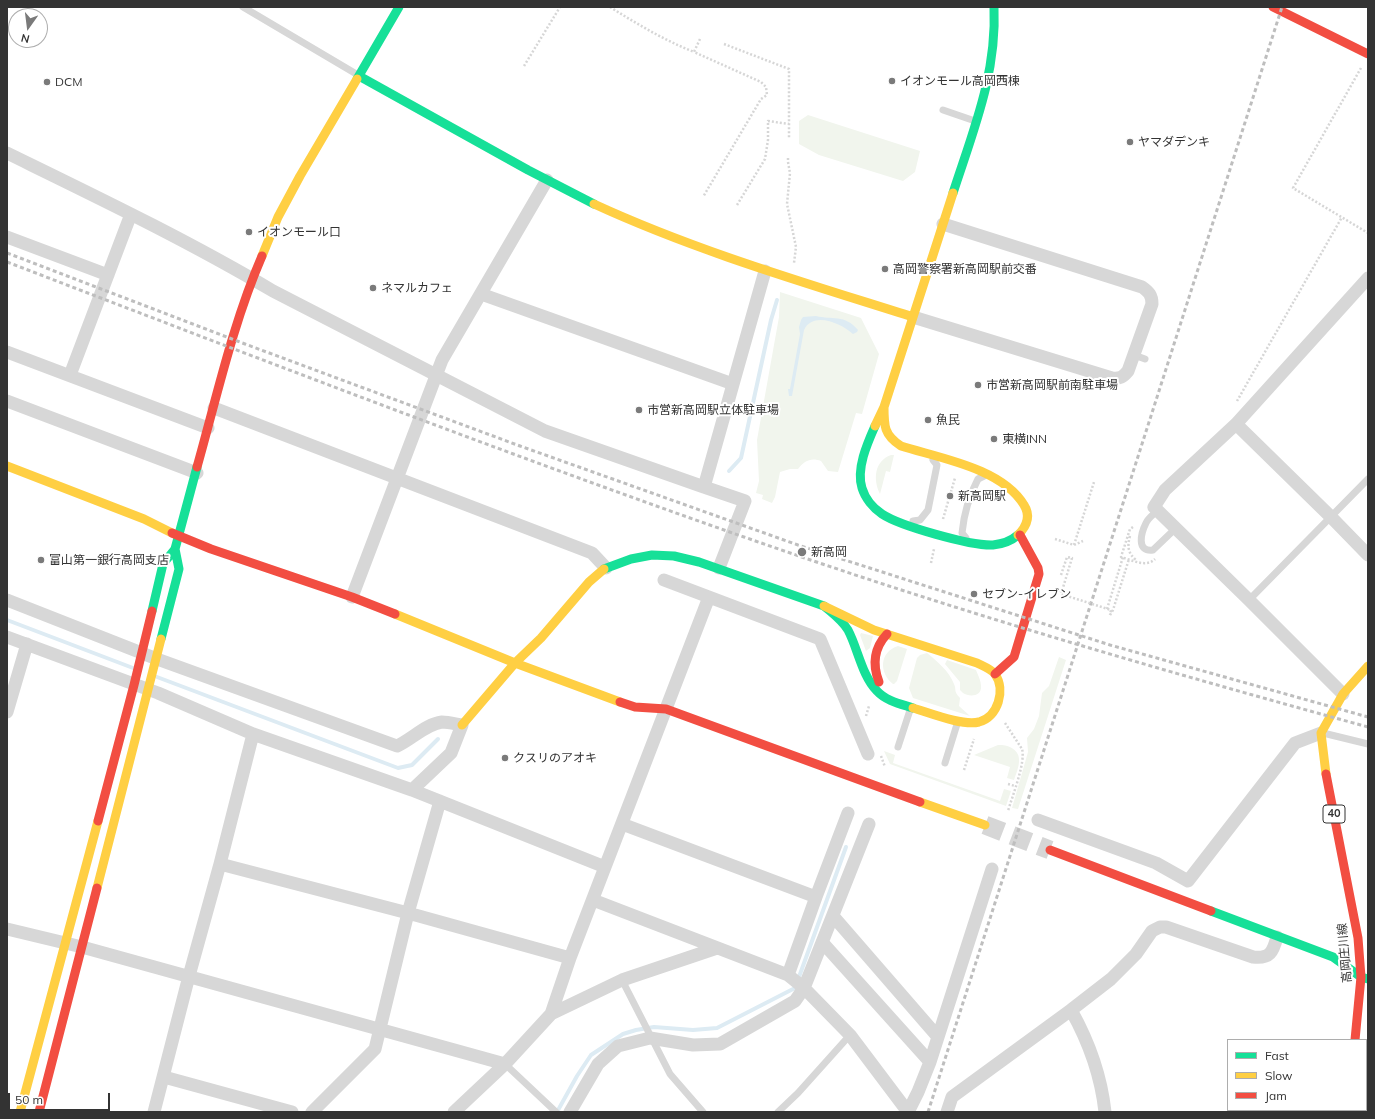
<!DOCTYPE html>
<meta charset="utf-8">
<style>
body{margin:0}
#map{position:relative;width:1375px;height:1119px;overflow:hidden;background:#fff;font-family:Mulish,sans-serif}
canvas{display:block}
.frame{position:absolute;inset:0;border:8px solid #333;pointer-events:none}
.legend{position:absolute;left:1227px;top:1039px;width:140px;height:72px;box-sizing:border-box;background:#fff;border:1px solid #adadad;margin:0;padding:5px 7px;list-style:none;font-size:12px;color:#333}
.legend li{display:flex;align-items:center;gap:8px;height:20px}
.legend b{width:20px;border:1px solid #adadad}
.north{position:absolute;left:8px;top:8px;width:40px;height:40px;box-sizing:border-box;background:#fff;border:1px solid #adadad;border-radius:50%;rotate:194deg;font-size:11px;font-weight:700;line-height:16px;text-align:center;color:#333}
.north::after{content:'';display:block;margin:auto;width:14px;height:18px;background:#7a7a7a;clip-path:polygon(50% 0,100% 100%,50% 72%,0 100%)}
.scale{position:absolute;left:8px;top:1093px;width:102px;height:18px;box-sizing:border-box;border:2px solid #333;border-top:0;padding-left:5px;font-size:12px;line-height:14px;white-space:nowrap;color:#333;-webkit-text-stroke:3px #fff;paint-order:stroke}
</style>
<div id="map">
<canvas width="1375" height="1119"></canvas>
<div class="frame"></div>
<ul class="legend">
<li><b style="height:5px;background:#16e098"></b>Fast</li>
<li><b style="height:5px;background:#ffcf43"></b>Slow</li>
<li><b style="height:5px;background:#f24e42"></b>Jam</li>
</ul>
<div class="north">N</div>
<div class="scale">50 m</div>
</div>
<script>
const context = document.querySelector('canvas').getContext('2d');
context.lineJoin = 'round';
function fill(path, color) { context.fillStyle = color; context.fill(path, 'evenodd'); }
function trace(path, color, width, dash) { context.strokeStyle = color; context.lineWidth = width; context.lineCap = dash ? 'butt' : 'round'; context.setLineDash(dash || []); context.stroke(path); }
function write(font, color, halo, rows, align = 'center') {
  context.font = font + ' Mulish,"Noto Sans JP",sans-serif'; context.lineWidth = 4; context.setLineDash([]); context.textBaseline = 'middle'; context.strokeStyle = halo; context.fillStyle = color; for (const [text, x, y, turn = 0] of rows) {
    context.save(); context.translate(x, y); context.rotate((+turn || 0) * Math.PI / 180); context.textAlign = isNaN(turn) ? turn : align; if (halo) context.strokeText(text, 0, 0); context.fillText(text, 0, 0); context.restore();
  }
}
fill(new Path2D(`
 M808 115 920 151 915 172 903 181 819 155 799 144V121Z
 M780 292 861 318 879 354 862 414 856 413 838 472 828 471 821 461C811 457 804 461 798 469H790L780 472 775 497 772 503 762 499 763 495 756 493 759 481 757 440 779 317Z
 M891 455H894L890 472 886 471 880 494C873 480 874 461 891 455Z
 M861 633 873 636 870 648 866 651 860 635Z
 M898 646 907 649 897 681 894 684H893C879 673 879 652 898 646Z
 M927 653C937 661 949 671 954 684 957 691 953 690 960 698L959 706 970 716 913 698 909 688 917 658 920 655Z
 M1059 657 1066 660 1018 809 1012 808 1028 752 1027 738 1034 729 1039 716 1042 693 1049 686Z
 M947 660 976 670C978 675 981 681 981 686 982 697 969 697 963 693L960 690V682L945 664Z
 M998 745C1007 744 1020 749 1019 761 1019 767 1016 774 1014 780L1007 778 1010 767 974 755Z
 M884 751 895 755 893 763 1000 801 1004 789 1011 791 1006 806 890 764Z`), '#f1f5ed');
fill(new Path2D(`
 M816 316C832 320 845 314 858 330L857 332 853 334C841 323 813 311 804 330L792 396H789L788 389H790L800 334 799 327 801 320 803 317Z`), '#ddebf3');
trace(new Path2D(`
 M729 471 741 458 771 320 777 300
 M7 620 133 668
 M157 677 398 768 412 765 438 739
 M557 1112 577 1076 591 1055 623 1034 636 1030 654 1027 693 1030 717 1028 795 988 846 847`), '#ddebf3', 4);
trace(new Path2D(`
 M985 825 1050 850`), '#d6d6d6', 19, [19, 10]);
trace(new Path2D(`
 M610 7C637 24 664 40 694 52
 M700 39 694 52 761 82 766 87 767 95 761 99 703 197
 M724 44 789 69V139
 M524 66 560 7
 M1361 68 1293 188 1368 233
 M788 158V162L790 173 787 204 796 247 794 263
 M737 205 765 159 768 140V121L789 124
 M1237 401 1342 217
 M943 519 955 478
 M1133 527 1130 529 1121 557C1132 560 1146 568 1155 559
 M1130 536C1127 547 1128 553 1136 560
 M1055 539 1074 545 1083 541
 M1074 545 1094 482
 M931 563 934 549
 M1061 575 1067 557 1072 558 1062 591
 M1107 609 1123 557
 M1110 615 1113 610 1129 559
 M866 716 869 706
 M1005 723 1022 749C1026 762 1012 797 1008 811
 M881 756 885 767
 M964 770 974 739
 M1008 784 1015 786`), '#d6d6d6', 2.5, [2, 2]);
trace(new Path2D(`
 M243 7 358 75
 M943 110 975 121
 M1134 355 1145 359
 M1157 511C1154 514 1148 518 1146 523 1141 533 1136 552 1153 550L1176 528
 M913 521 920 520 928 510 937 465 933 460
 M966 538 962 533C964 513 969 496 978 479L984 476
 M1249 600 1368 479
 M1323 733 1368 744
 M898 747 911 707
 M945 763 958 721
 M622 980 670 1074 703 1112
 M505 1064 556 1112
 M778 1112 798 1093 850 1035`), '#d7d7d7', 7);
trace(new Path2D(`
 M7 153C97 197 187 240 273 291L545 431 704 487 765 271
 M7 237 108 275
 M481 294 733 384
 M913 317 1112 378C1120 379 1123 377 1128 371L1152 304C1152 295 1149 292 1142 287L943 224
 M7 352 208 428
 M70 375 131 214
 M7 401 197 473
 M214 408 592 553 606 568
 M1236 424 1331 517 1368 555
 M704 487 745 501 719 568
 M664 580 820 639 868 754
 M352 597 442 360 547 180
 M7 600 157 659 397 746C412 739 426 724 442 722 448 722 456 724 462 725L451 753 412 790
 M7 637 158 693 253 734 412 790 605 867
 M1343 694 1249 600 1154 507 1165 490 1236 424 1368 278
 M7 712 27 644
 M1038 820 1156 863 1188 881 1295 743 1321 733
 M622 824 816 897 788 975
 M220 864 408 913 570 958
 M816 897 848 813
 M593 900 788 975 804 988 850 1035 908 1112
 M833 916 938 1037
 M7 929 82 947 505 1064
 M822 942 930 1062
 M1071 1010C1089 1042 1101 1075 1105 1112
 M551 1014 570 958 709 597
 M164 1077 292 1112
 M154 1112 189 976 220 864 253 734
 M312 1112 375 1049 408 913 440 801
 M454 1112 505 1064 551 1014 622 980 717 948
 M570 1112 598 1064 618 1046 650 1038 693 1045 720 1044 795 1001 804 988 869 824
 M908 1112 918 1092 930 1062 992 869
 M947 1112 952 1097 1071 1010 1111 979 1136 954 1152 931 1160 927H1166L1253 957C1270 959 1273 952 1277 937`), '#d7d7d7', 13);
trace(new Path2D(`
 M359 76 528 170 594 204
 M357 79 399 7
 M953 193C973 131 997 74 994 7
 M875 426C867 444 856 469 862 488 865 498 873 508 882 514 900 526 971 546 993 545 1003 544 1011 541 1018 535
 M604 569 631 559 652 555 674 556 699 562 824 606
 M824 606C832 613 842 620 848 630 858 649 862 676 877 691 886 701 901 704 913 708
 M152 611 163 564 175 549 197 467
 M161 639 179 569 175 549
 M1211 911 1333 957 1361 977 1368 979`), '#16e098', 9);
trace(new Path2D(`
 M594 204C696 251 806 283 913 317
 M262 256 278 217 300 176 357 79
 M884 407C884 426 884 435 901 446 939 458 1002 468 1024 505 1031 516 1027 526 1018 535
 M875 426 884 407 953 193
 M7 466 144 519 172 533
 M824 606 874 630 977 663C983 666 991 669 995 674 1006 690 998 717 979 722 962 726 930 713 913 708
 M395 614 515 663 620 702
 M462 725 515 663 541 638 589 582 604 569
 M1326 774 1321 733 1343 694 1368 666
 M920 802 985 825
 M97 888 161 639
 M20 1112 98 821
 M1336 1112 1337 1110`), '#ffcf43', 9);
trace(new Path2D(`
 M1273 7 1368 54
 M197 467C217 396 233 323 262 256
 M172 533 211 549 352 597 395 614
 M995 674 1014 657 1039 574 1038 568 1020 535
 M879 682C872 664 874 648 887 634
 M620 702 635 707 666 709 920 802
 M1326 774 1358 938 1361 977 1355 1040
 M98 821 134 685 152 611
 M1050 850 1211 911
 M39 1112 97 888`), '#f24e42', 9);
trace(new Path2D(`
 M7 253 245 344 520 446 798 545 1110 645 1368 717
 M7 262C268 362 529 463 793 554 983 619 1175 674 1368 727
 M928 1112 1282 7`), '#bebebe', 3, [4, 3]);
trace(new Path2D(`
 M1058 590 1062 591 1061 594 1111 610 1110 615`), '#d6d6d6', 2.5, [2, 2]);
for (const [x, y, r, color] of [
 [892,81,4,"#7a7a7a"],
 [47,82,4,"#7a7a7a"],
 [1130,142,4,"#7a7a7a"],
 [249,232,4,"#7a7a7a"],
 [885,269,4,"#7a7a7a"],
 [373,288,4,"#7a7a7a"],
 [978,385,4,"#7a7a7a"],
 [639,410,4,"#7a7a7a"],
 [928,420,4,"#7a7a7a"],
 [994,439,4,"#7a7a7a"],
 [950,496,4,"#7a7a7a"],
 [802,552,5,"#7a7a7a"],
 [41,560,4,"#7a7a7a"],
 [974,594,4,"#7a7a7a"],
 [505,758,4,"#7a7a7a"]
]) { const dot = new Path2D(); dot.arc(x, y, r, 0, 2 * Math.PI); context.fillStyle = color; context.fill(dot); trace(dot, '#fff', 1.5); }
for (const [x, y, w] of [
 [1334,814,22]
]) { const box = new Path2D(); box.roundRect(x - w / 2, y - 9, w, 18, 3); context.fillStyle = '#fff'; context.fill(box); trace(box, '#333', 1); }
write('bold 11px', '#333', null, [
 ["40",1334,814]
]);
write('12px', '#333', '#fff', [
 ["イオンモール高岡西棟",900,81],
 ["DCM",55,82],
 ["ヤマダデンキ",1138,142],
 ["イオンモール口",257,232],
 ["高岡警察署新高岡駅前交番",893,269],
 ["ネマルカフェ",381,288],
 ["市営新高岡駅前南駐車場",986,385],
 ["市営新高岡駅立体駐車場",647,410],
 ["魚民",936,420],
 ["東横INN",1002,439],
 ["新高岡駅",958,496],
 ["新高岡",811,552],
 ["富山第一銀行高岡支店",49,560],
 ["セブン-イレブン",982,594],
 ["クスリのアオキ",513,758]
], 'left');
write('12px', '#333', '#fff', [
 ["高岡庄川線",1345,953,-95]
]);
</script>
